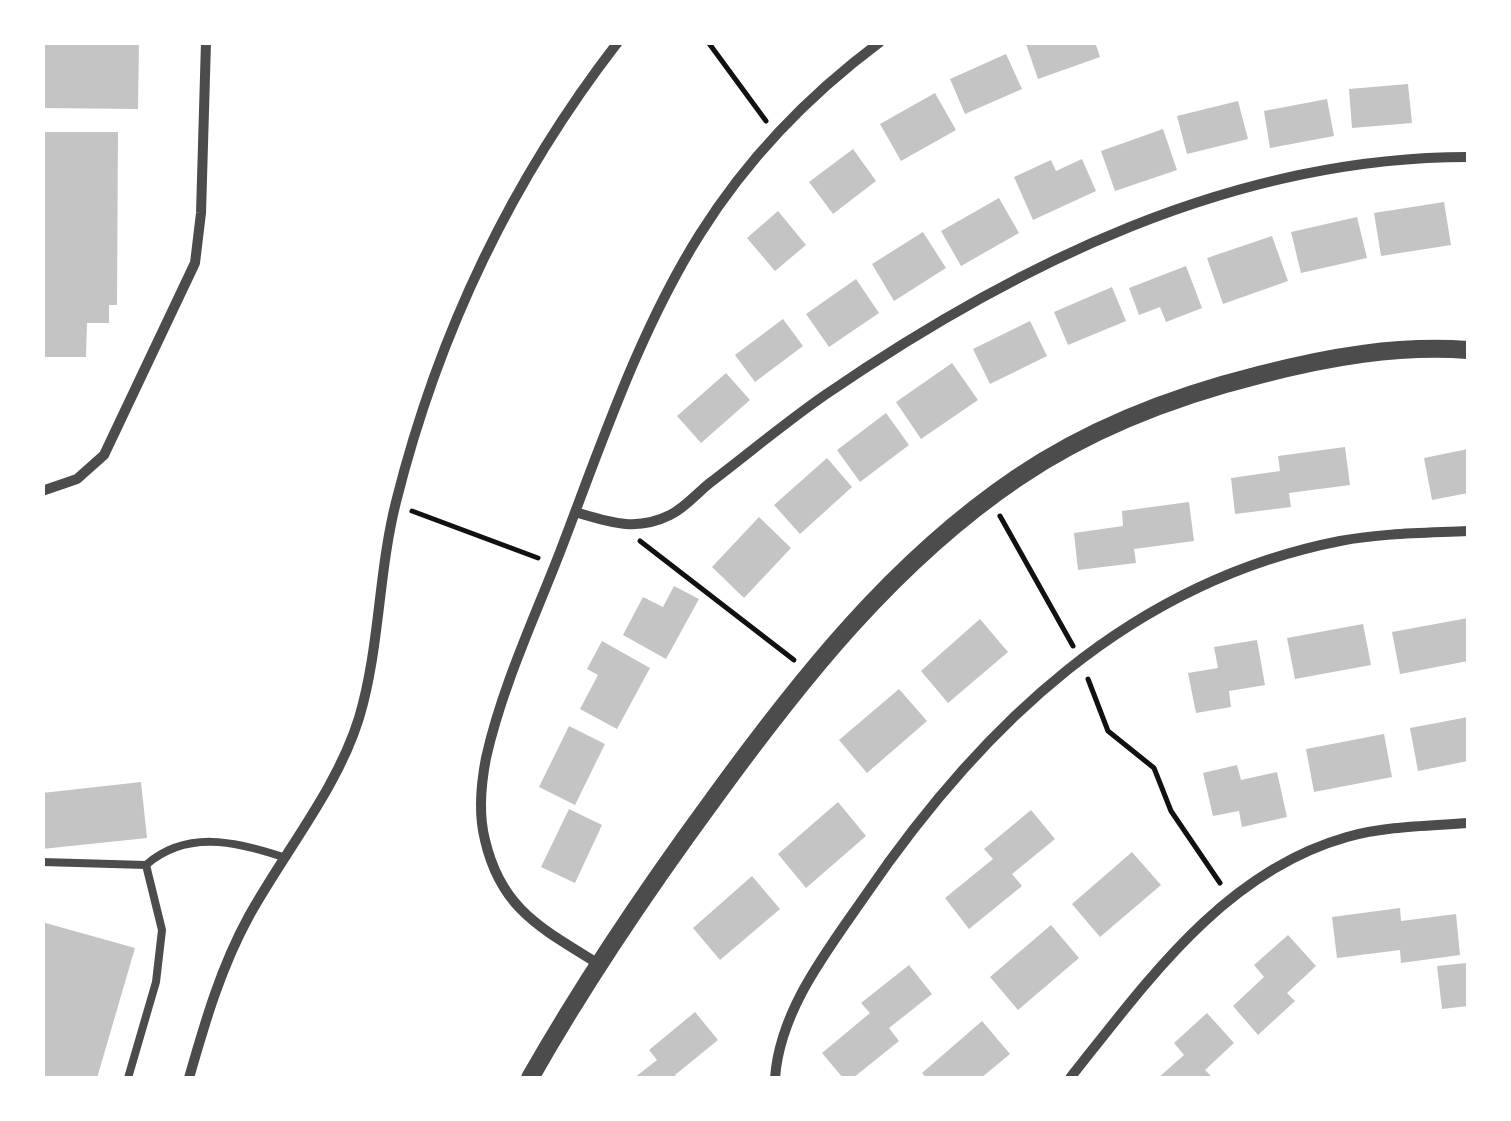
<!DOCTYPE html>
<style>
body{margin:0}
#map{position:relative;width:1511px;height:1121px;overflow:hidden;background:#fff;font-family:Cabin,sans-serif}
canvas{display:block}
.frame{position:absolute;inset:0;border:45px solid #fff;pointer-events:none}
</style>
<div id="map">
<canvas width="1511" height="1121"></canvas>
<div class="frame"></div>
</div>
<script>
const context = document.querySelector('canvas').getContext('2d');
context.lineJoin = 'round';
function fill(path, color) { context.fillStyle = color; context.fill(path, 'evenodd'); }
function trace(path, color, width, dash) { context.strokeStyle = color; context.lineWidth = width; context.lineCap = dash ? 'butt' : 'round'; context.setLineDash(dash || []); context.stroke(path); }
fill(new Path2D(`
 M42 42H139L138 109 42 108Z
 M1031 42H1095L1100 57 1038 79 1026 44Z
 M1006 54 1022 89 965 114 950 79Z
 M1408 84 1412 123 1352 128 1349 89Z
 M935 93 956 130 901 161 880 124Z
 M1327 99 1334 136 1270 148 1264 111Z
 M1238 101 1248 139 1187 154 1177 116Z
 M1163 129 1177 170 1115 191 1101 151Z
 M42 132H118L117 305H109V323H87L86 357H42Z
 M853 149 876 181 833 214 809 182Z
 M1082 159 1096 191 1033 220 1014 177 1051 160 1056 171Z
 M999 198 1019 233 961 266 941 231Z
 M1444 202 1451 245 1381 256 1374 213Z
 M778 211 806 245 775 271 747 238Z
 M1357 217 1367 258 1301 273 1291 232Z
 M923 232 946 268 894 301 872 264Z
 M1272 236 1288 281 1223 304 1207 258Z
 M1186 266 1202 308 1166 322 1160 307 1139 315 1129 288Z
 M856 279 879 313 829 347 806 314Z
 M1112 287 1126 321 1068 345 1054 312Z
 M783 319 803 346 755 382 735 355Z
 M1030 321 1047 356 990 384 973 349Z
 M952 363 978 400 921 439 896 402Z
 M726 373 750 400 701 443 677 416Z
 M886 413 909 445 860 482 837 450Z
 M1345 447 1350 485 1289 493 1291 507 1235 514 1231 478 1280 471 1278 456Z
 M1468 449V493L1432 500 1424 458Z
 M827 458 852 487 800 534 774 505Z
 M1189 502 1194 541 1134 549 1136 563 1078 570 1074 533 1123 526 1122 511Z
 M759 517 791 548 744 598 712 567Z
 M674 586 699 599 666 659 623 635 643 597 663 607Z
 M1468 618V661L1400 674 1392 632Z
 M980 619 1008 652 948 703 921 671Z
 M1363 624 1371 665 1295 679 1287 638Z
 M1257 640 1265 685 1229 691 1231 707 1196 713 1188 673 1218 668 1214 647Z
 M602 641 650 668 617 729 580 709 598 675 587 669Z
 M899 689 927 721 867 773 839 740Z
 M1468 717V761L1418 771 1410 728Z
 M569 726 605 744 575 805 539 787Z
 M1384 734 1392 777 1314 792 1306 749Z
 M1237 765 1241 780 1277 772 1287 817 1242 827 1239 811 1213 816 1203 773Z
 M141 782 147 838 42 849V793Z
 M838 802 866 836 806 888 778 854Z
 M569 809 602 825 575 883 541 867Z
 M1031 810 1055 839 1012 874 1022 886 969 929 945 898 993 859 984 849Z
 M1132 852 1161 885 1100 937 1072 904Z
 M752 876 780 909 720 960 693 928Z
 M1400 908 1401 921 1456 914 1460 955 1401 963 1400 950 1337 958 1332 917Z
 M42 922 135 948 97 1078H42Z
 M1051 925 1079 958 1018 1010 990 977Z
 M1288 935 1316 966 1287 993 1295 1001 1258 1035 1233 1006 1264 977 1254 965Z
 M1467 963 1468 1006 1442 1009 1437 966Z
 M909 965 932 994 889 1028 899 1041 853 1078H843L822 1053 870 1013 861 1003Z
 M695 1012 718 1040 675 1075 678 1078H634L657 1060 649 1050Z
 M1207 1013 1234 1043 1205 1070 1213 1078H1158L1184 1055 1174 1043Z
 M982 1021 1010 1054 981 1078H927L922 1073Z`), '#c4c4c4');
trace(new Path2D(`
 M708 42 766 121
 M412 511 538 558
 M1000 516 1073 646
 M640 541 794 660
 M1088 679 1108 731 1154 768 1171 811 1220 883`), '#111', 5);
trace(new Path2D(`
 M42 862 146 865C186 830 235 841 283 857
 M128 1078 156 982 162 930 146 865`), '#4c4c4c', 8);
trace(new Path2D(`
 M42 491 77 479 104 455 195 263 201 213 206 42
 M575 512C609 522 636 532 670 515 685 508 698 492 711 482 749 453 786 422 825 395 1016 264 1233 157 1468 157
 M597 963C541 928 501 909 485 840 478 813 481 784 486 758 502 687 534 619 560 552 601 445 639 331 700 234 747 159 809 95 880 42
 M189 1078C205 1022 221 967 249 916 285 851 337 789 359 718 380 648 378 573 396 502 438 334 512 179 618 42
 M775 1078C780 1010 827 951 865 896 981 726 1130 582 1340 541 1382 533 1426 533 1468 531
 M1070 1078C1146 983 1223 872 1347 837 1386 826 1429 826 1468 823`), '#4c4c4c', 10);
trace(new Path2D(`
 M530 1078C585 981 646 891 712 801 799 681 893 562 1017 478 1089 429 1175 396 1259 375 1328 357 1397 345 1468 350`), '#4c4c4c', 18);
</script>
